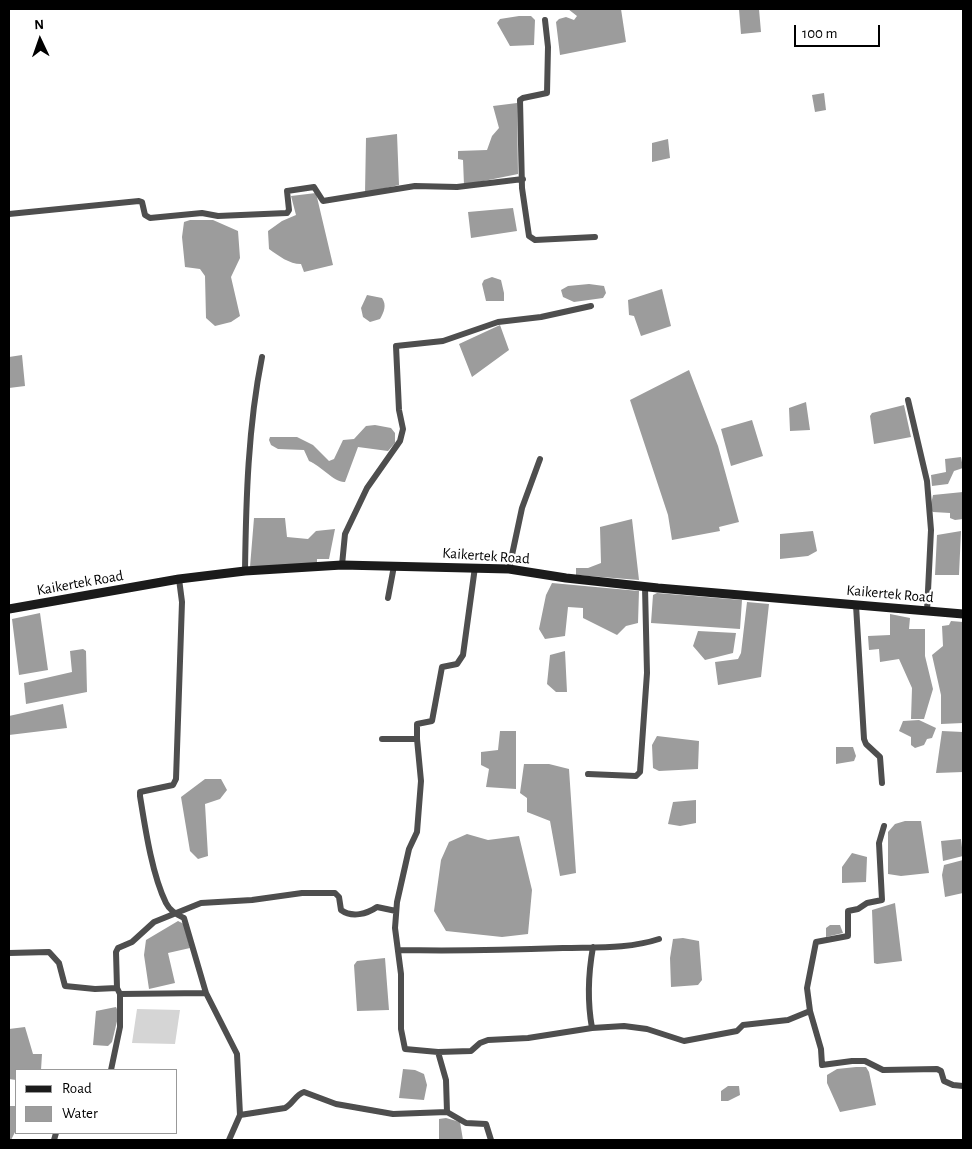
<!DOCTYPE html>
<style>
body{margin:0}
#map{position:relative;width:972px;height:1149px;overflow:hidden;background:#fff;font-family:"Alegreya Sans",sans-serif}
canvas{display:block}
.frame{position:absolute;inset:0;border:10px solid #000;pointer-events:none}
.legend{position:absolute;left:15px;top:1069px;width:162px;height:65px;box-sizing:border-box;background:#fff;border:1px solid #999;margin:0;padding:6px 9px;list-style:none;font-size:15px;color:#000}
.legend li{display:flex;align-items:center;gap:10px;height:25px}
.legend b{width:25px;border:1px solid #999}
.north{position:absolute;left:15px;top:15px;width:50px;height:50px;-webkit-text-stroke:4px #fff;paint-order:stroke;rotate:357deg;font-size:14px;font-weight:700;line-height:20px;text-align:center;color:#000}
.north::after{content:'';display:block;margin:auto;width:18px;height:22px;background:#000;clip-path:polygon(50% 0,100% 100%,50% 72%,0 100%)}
.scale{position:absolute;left:794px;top:25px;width:86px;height:22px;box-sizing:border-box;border:2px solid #000;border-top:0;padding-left:6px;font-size:15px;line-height:18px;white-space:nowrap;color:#000;-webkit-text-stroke:4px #fff;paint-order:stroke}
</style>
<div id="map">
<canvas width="972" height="1149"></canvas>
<div class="frame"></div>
<ul class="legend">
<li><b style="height:6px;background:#1b1b1b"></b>Road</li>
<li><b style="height:14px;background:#9c9c9c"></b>Water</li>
</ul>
<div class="north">N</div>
<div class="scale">100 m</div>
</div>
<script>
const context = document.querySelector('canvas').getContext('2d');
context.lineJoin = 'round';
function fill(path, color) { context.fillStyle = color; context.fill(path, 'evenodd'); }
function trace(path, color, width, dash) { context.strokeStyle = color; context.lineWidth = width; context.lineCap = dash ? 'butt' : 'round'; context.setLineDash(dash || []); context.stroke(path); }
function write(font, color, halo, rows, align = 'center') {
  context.font = font + ' "Alegreya Sans",sans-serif'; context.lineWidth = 4.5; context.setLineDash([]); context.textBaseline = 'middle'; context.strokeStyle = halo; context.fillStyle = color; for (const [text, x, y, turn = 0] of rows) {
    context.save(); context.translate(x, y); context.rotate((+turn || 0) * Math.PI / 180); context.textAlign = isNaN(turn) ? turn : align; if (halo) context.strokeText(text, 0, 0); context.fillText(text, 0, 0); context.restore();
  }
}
fill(new Path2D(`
 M137 1009 180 1010 175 1044 132 1043Z`), '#d5d5d5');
fill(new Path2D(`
 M568 9H621L626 42 560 55 556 22 559 19 566 17 574 20 577 16Z
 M739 9H759L761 32 741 34Z
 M519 16H531L535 20 534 45 510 46 497 23 500 19Z
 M824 93 826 110 815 112 812 95Z
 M517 103 518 174 464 185 463 160 458 159V151L487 150 492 136 499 128 493 106Z
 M397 134 399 185 365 193 366 138Z
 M668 139 670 158 652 162V143Z
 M316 193 333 265 304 272 301 264C289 264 279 256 269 249L268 231 282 221 296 215 291 196Z
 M513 208 517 231 471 238 468 212Z
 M190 220H213L238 231 240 258 231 277 240 316 231 322 215 326 206 318 205 276 200 269 185 267 182 237 184 222Z
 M492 277 501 280 504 293V301H486L482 284 484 280Z
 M589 284 604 286 606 293 603 298 574 302 563 297 561 290 568 286Z
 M662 289 671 326 641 336 634 316 629 315 628 300Z
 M367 295 382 298C387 305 384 312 380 319L370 322 363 317 361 308Z
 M500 325 509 350 472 377 459 344Z
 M22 355 25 386 9 388V357Z
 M689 370 718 446 739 522 719 527 720 531 672 540 668 515 630 400Z
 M806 402 810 430 790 431 789 408Z
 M904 405 911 437 874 444 870 416 872 413Z
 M752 420 763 456 731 466 721 429Z
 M375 425 391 428 395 433V443L388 451 358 447 345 482C335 483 321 466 309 461L304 450 278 449 271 445 269 440 270 437H297L313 445 329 461 334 459 343 440 354 439 366 426Z
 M961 457 963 468 954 471 948 484 932 486 931 475 946 472 945 459Z
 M963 492V519L955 520 950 518V513L933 512 930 509 933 495Z
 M254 518H285L287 537 308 539 316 531 335 529 329 559H317V564L250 567Z
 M632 519 639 580 576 575V568H588L601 563 600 527Z
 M813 531 817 551 808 556 780 559V534Z
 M961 531 959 575H935L937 535Z
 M552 583 639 591 638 623 626 626 617 635 583 618V608L568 607 565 636 545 639 539 629 546 595Z
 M657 593 742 600 740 629 651 623 653 595Z
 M747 602 769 604 761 677 718 685 715 662 738 659 741 653Z
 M40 613 48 670 19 675 12 619Z
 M890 614 910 618 909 629H925V656L933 689 924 719H911L912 688 899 659 880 662 879 649 869 650 868 636 890 635Z
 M951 621 963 622V723L941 724V695L932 655 943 646 942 626 949 625Z
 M698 631 736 633 733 653 705 660 693 646Z
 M83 649 86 651 87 692 26 704 24 683 72 672 70 651Z
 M565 651 567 692H556L547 684 550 655Z
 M63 704 67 728 9 735V716Z
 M919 720 936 728 932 738 927 739 924 745 915 748 911 745V737L899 731 903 721Z
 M500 731H516V789L486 787 489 769 481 765V752L498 750Z
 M942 731 963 732V772L936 773Z
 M657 736 699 741 698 769 659 771 653 768 652 745Z
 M836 747H853L856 756 854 761 836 764Z
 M524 764H549L569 769 576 873 560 876 550 821 527 812V798L520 793Z
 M205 779H221L227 790 220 799 205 804 208 856 198 859 190 851 181 797Z
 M696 800V823L680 826 668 824 673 802Z
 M905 821H921L929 873 901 876 888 874V832L895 824Z
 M467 834 488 840 519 836 532 890 528 934 502 937 446 931 434 911 441 860 449 842Z
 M961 839 963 856 943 861 941 841Z
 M852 853 867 857 866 882 842 883V867Z
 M963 860V893L945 897 942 875 944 865Z
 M895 903 902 961 877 964 874 963 872 910Z
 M178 921 184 924 190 948 168 953 175 983 149 989 144 955 146 940Z
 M830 925H840L843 933 826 937V928Z
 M683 938 699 941 702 980 698 985 671 987 670 958 673 939Z
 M385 958 389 1010 357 1011 354 965 357 961Z
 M116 1007 119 1013 112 1042 108 1046 93 1045 96 1011Z
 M25 1027 33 1054H42L41 1070H16V1080L9 1079V1029Z
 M856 1067H866L869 1072 876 1105 840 1112 827 1083V1075L837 1069Z
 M403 1069 415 1070 424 1074 427 1085 424 1100 399 1098Z
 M728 1086H739L740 1095 728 1101H721V1091Z
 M9 1106H16V1130L11 1140H9Z
 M446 1118 460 1122 463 1140H439V1119Z`), '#9c9c9c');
trace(new Path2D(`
 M545 20 548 47 547 93 523 98 520 100 522 188 529 236 535 240 595 237
 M9 214 139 201 142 202 145 215 150 218 202 213 218 216 287 213 289 210 287 191 314 187 323 201 415 186 457 187 523 179
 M908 400 927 481 931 530 927 611
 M342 565 345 534 367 488 400 441 403 429 399 410 396 346 443 341 498 322 541 317 591 306
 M509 569 522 508 540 459
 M245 571C246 499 248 427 262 357
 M179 579 182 602 176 779 173 785 140 792V796C145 827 152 875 166 903 170 911 177 915 184 918L206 993 237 1054 240 1115
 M388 598 394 566
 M856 605 864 739 866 744 880 757 882 783
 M382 739H417L421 781 417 832 409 849 397 902 395 928 401 974V1029L405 1049 438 1052 446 1080 447 1112 466 1123 486 1124 491 1140
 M417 739V724L432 721 442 667 457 664 463 655 475 567
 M588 774 636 776 640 772 647 673 645 587
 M398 950C453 951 508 950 563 948 595 947 629 949 659 939
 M9 953 49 952 59 963 65 986 95 989 117 988
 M120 994 206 993
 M810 1011 807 988 816 942 848 936V911L858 909 867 903 882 900 879 843 884 826
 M592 1028C587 1000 588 975 593 947
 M438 1052 471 1051 480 1043 488 1040 528 1038 592 1028 624 1026 647 1029 684 1041 737 1031 743 1025 788 1020 810 1011 821 1049 822 1065 852 1061H865L883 1070 937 1069 941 1071 944 1081 953 1085 963 1086
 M111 1070 120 1027V994L117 988 116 952 118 948 132 942 154 922 201 903 252 900 302 893H335L339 897 341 910C352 918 367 914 377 907L396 911
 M54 1140 56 1133
 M229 1140 240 1115 285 1108C293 1104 295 1095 304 1092L336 1104 393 1114 447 1112`), '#4e4e4e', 6);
trace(new Path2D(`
 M9 609 179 579 245 571 342 565 509 569 566 578 658 588 963 614`), '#1b1b1b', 9);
write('15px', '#000', '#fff', [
 ["Kaikertek Road",486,556,4],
 ["Kaikertek Road",80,583,-10],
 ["Kaikertek Road",890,594,5]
]);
</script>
